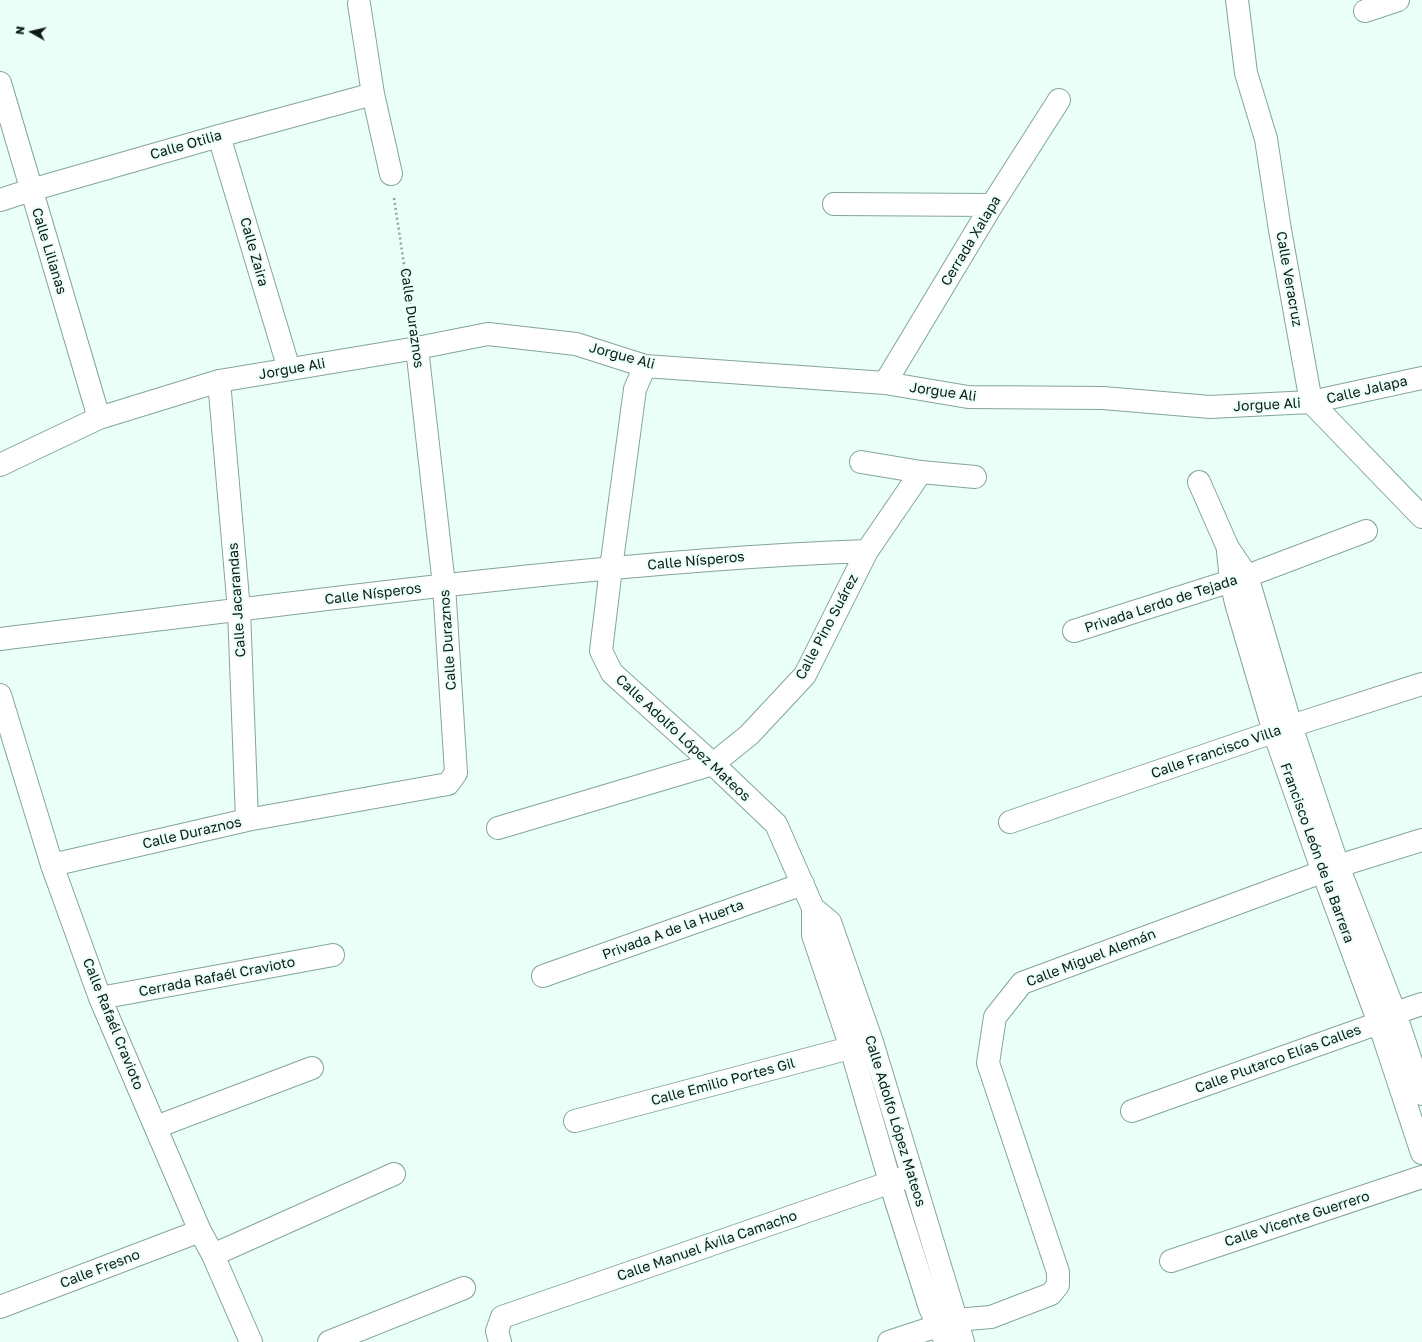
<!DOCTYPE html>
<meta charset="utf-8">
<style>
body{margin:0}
#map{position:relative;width:1422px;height:1342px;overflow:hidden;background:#eafff8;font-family:"Golos Text",sans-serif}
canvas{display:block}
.north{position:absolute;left:12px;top:12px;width:40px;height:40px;-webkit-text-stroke:3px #eafff8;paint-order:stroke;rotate:278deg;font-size:11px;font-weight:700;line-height:16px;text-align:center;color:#0d1a16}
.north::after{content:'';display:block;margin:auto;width:14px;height:18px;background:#0d1a16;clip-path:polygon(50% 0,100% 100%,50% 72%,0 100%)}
</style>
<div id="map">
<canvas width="1422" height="1342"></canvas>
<div class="north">N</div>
</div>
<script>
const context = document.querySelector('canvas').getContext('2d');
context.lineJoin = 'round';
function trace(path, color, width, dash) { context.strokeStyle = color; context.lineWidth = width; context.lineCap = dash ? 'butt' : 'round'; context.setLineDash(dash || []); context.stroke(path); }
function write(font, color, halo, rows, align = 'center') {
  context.font = font + ' "Golos Text",sans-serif'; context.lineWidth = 4; context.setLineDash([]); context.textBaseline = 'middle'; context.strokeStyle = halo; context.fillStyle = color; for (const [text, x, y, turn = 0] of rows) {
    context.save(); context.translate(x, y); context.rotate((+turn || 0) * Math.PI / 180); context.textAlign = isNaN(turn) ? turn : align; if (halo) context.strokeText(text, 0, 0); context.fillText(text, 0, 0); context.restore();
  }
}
const street = new Path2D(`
 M1237 0 1246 73 1266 139 1280 230 1311 402 1422 517
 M359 4 373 94 391 174
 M1365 11 1398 0
 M0 83 99 418
 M219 136 289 369
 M0 200 31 190 219 136 373 94
 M834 204 992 205
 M645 366 635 389 611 568 601 651 612 673 713 764 776 824 813 908V935L851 1048 890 1182 930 1308 946 1342
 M219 381 239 610 247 820
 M885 383 992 205 1059 100
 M861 462 921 472 975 477
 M0 465 99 418 219 381 417 348 488 334 576 344 645 366 885 383 968 397 1103 398 1210 407 1311 402 1422 378
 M1199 482 1228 548 1247 576 1291 726 1338 866 1395 1013 1422 1094
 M1228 551 1231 581 1236 603 1274 732 1323 872 1379 1023 1422 1153
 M1074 631 1247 576 1366 531
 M0 639C174 618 348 595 522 577 637 565 752 555 867 551
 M0 695 52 865 100 998 200 1231 213 1255 251 1342
 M1010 822 1291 726 1422 684
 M498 828 713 764 749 735 805 675 867 551 921 472
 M52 865 247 820 448 784 456 773 444 585 417 348
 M813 908 830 922 872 1042 963 1342
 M543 976 803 884
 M100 998 333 955
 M1132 1111 1379 1023 1395 1013 1422 1004
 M575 1121 865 1044
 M156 1127 312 1068
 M213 1255 394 1174
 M1171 1261 1422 1177
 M0 1307 200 1231
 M329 1342 464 1288
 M500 1342 497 1331 502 1317 903 1178
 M889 1342 956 1320 991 1317 1051 1294 1058 1285V1272L988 1063 995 1017 1022 983 1338 866 1422 840`);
trace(street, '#83a59b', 24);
trace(new Path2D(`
 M394 198 413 324`), '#91a39d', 2.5, [2, 3]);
trace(street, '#fff', 22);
write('14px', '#0d1a16', '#eafff8', [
 ["Calle Otilia",186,145,-16],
 ["Cerrada Xalapa",971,241,-59],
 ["Calle Lilianas",49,251,73],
 ["Calle Zaira",254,252,74],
 ["Calle Veracruz",1289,279,80],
 ["Calle Duraznos",412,318,82],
 ["Jorgue Ali",622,356,15],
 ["Jorgue Ali",292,369,-10],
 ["Calle Jalapa",1367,390,-13],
 ["Jorgue Ali",943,392,8],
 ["Jorgue Ali",1267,405,-3],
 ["Calle Nísperos",696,561,-5],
 ["Calle Nísperos",373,594,-7],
 ["Calle Jacarandas",237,600,-94],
 ["Privada Lerdo de Tejada",1161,604,-18],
 ["Calle Pino Suárez",827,627,-62],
 ["Calle Duraznos",448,640,-94],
 ["Calle Adolfo López Mateos",683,738,43],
 ["Calle Francisco Villa",1216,752,-19],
 ["Calle Duraznos",192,833,-13],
 ["Francisco León de la Barrera",1317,853,70],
 ["Privada A de la Huerta",673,930,-20],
 ["Calle Miguel Alemán",1091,958,-21],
 ["Cerrada Rafaél Cravioto",217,977,-11],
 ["Calle Rafaél Cravioto",113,1024,68],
 ["Calle Plutarco Elías Calles",1278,1059,-20],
 ["Calle Emilio Portes Gil",723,1082,-15],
 ["Calle Adolfo López Mateos",895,1121,73],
 ["Calle Vicente Guerrero",1297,1219,-18],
 ["Calle Manuel Ávila Camacho",707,1246,-19],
 ["Calle Fresno",100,1269,-21]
]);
</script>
